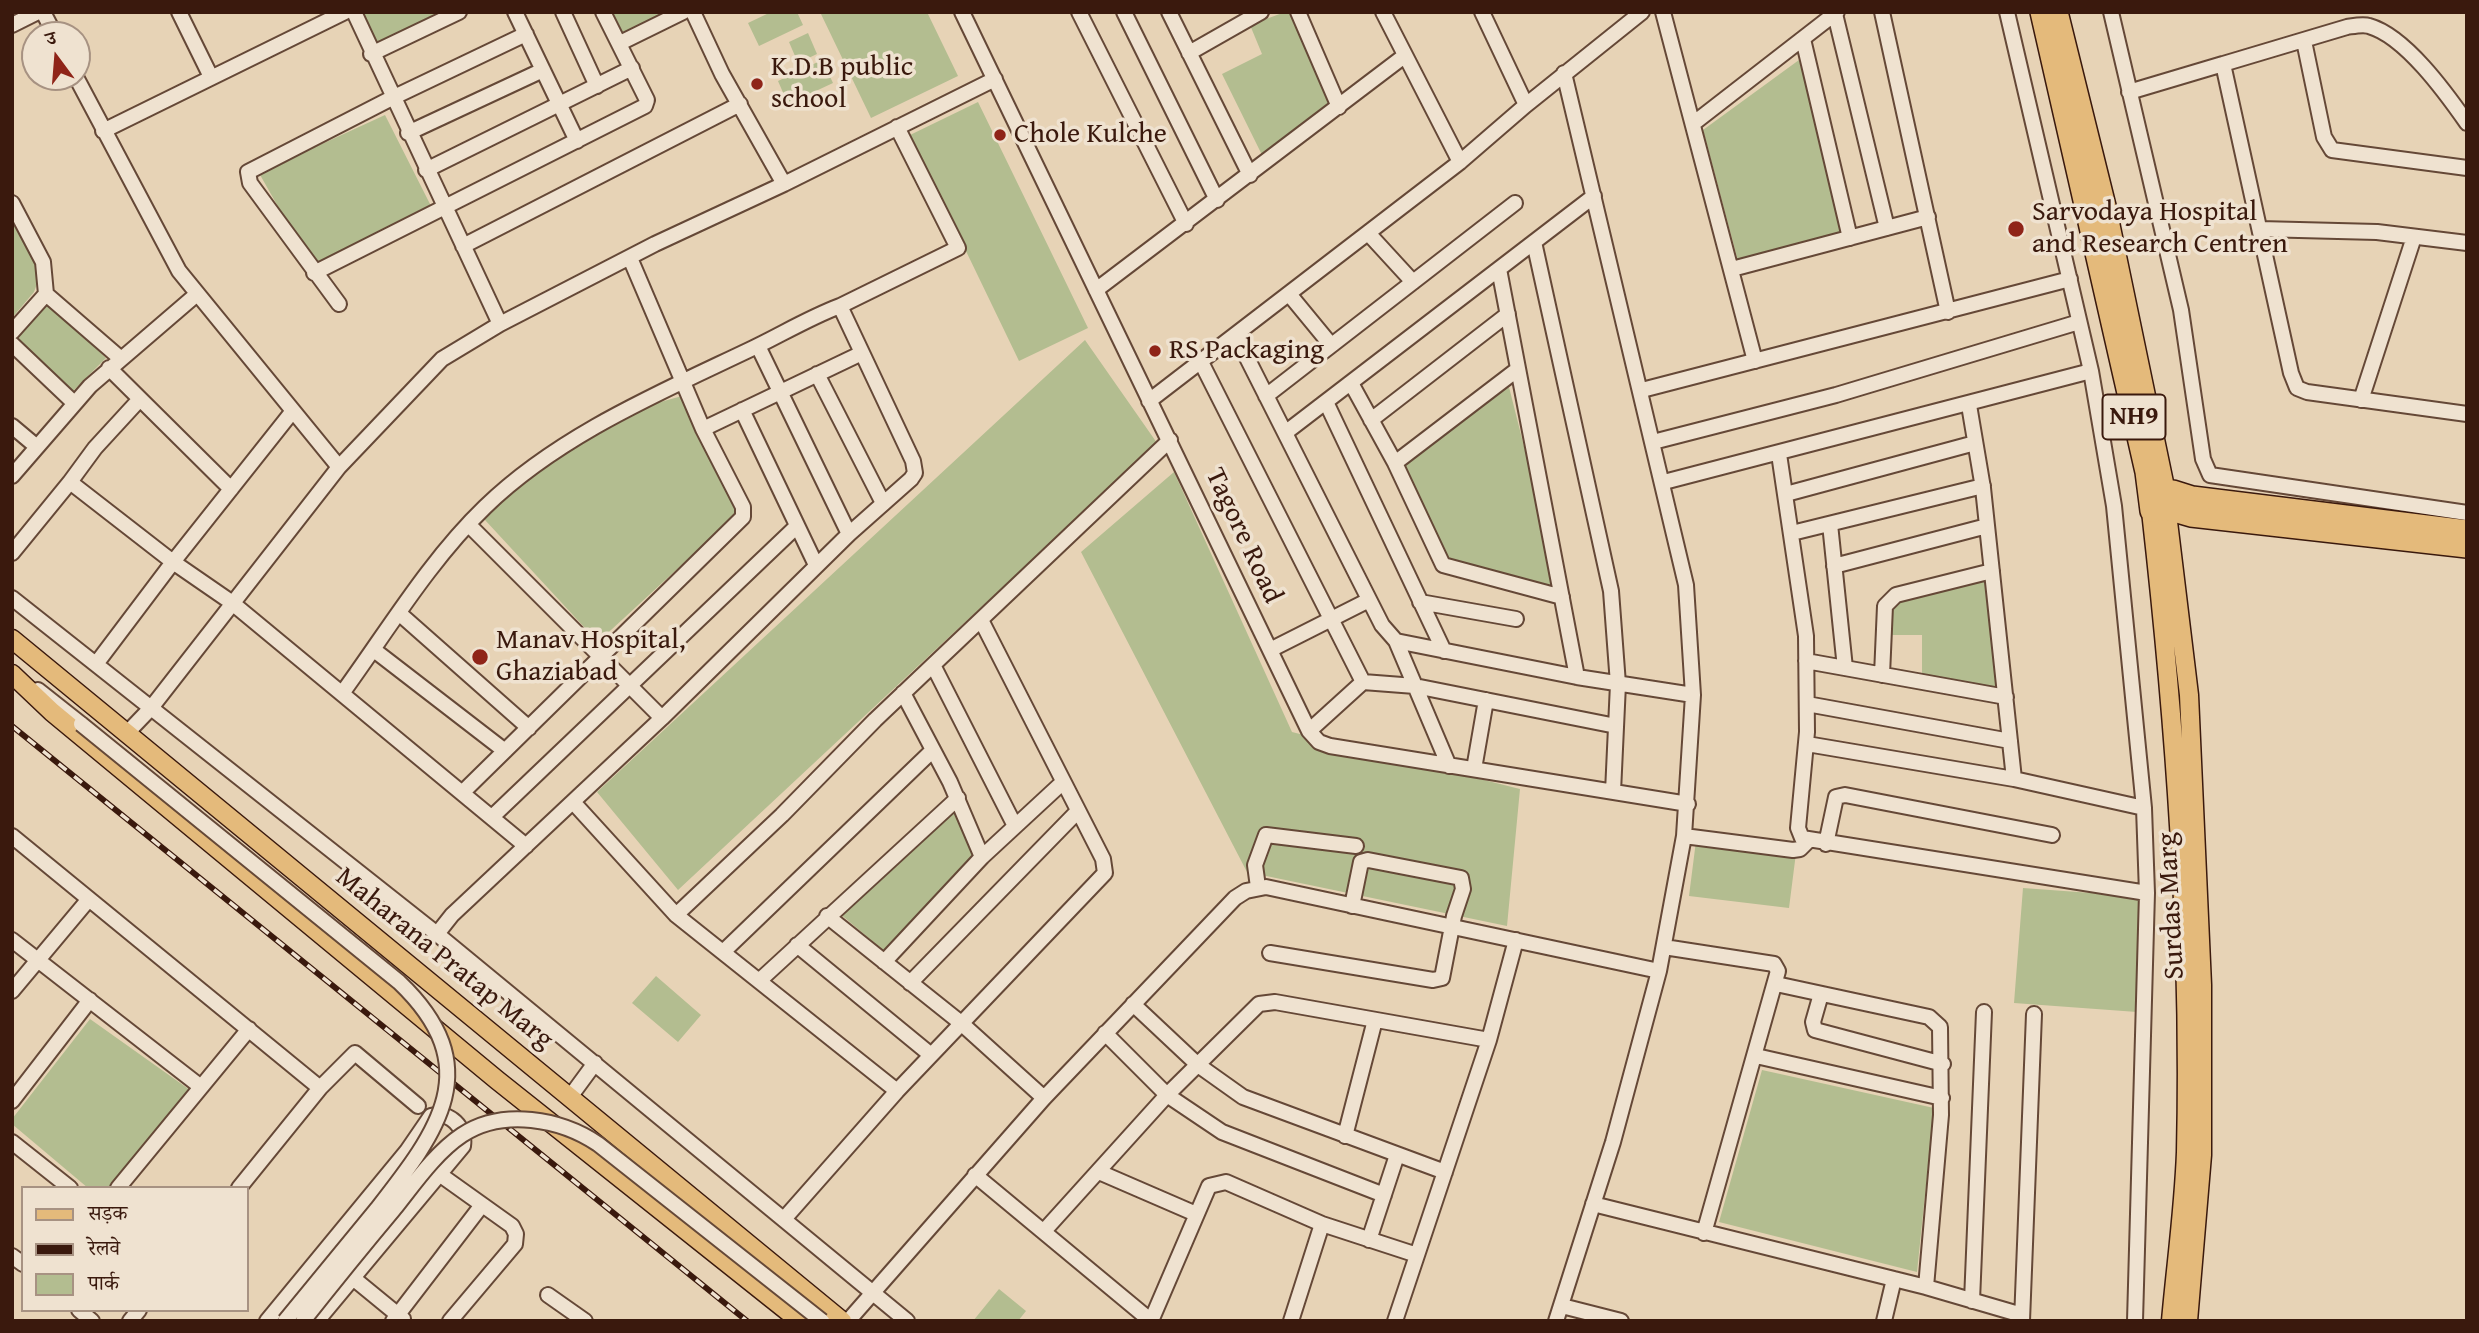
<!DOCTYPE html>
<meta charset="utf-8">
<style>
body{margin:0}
#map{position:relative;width:2479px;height:1333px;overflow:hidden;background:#e7d3b6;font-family:"Gentium Book Plus","Noto Serif Devanagari",serif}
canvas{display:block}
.frame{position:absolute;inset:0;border:14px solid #3a190d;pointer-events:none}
.legend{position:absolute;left:21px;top:1186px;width:228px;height:126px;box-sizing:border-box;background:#efe2d0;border:2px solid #a79282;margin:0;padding:9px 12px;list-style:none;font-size:21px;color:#3a190d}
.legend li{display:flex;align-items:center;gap:14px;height:35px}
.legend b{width:35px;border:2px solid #a79282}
.north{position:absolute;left:21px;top:21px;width:70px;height:70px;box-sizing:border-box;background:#efe2d0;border:2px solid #a79282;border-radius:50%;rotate:344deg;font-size:19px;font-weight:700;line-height:28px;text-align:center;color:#3a190d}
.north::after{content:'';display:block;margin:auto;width:24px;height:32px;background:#8f2418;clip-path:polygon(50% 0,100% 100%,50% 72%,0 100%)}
</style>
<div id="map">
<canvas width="2479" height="1333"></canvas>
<div class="frame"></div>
<ul class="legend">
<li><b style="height:9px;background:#e4ba7b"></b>सड़क</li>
<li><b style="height:9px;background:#3a190d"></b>रेलवे</li>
<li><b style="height:19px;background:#b3bd90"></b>पार्क</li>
</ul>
<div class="north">उ</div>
</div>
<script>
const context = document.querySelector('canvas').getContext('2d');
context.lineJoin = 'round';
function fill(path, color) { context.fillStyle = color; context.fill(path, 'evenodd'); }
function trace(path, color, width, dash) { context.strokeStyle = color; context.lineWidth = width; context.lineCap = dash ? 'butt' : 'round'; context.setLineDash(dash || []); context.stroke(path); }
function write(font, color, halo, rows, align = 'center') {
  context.font = font + ' "Gentium Book Plus",serif'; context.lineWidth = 7; context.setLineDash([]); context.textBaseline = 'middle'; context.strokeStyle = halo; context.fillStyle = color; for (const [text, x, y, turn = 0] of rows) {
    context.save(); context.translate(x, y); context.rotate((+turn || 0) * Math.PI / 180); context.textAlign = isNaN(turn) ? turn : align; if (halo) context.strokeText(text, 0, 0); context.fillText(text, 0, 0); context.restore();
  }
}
fill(new Path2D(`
 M363 12H451L379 47Z
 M611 12H681L624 37Z
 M771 12H797L803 25 759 46 748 23Z
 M820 12H927L958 76 871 118Z
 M1285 12H1290L1336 106 1263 157 1222 74 1262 54 1250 25Z
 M808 33 817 54 798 63 789 42Z
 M822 60 833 83 788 104 778 81Z
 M1799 60 1846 232 1738 261 1703 130Z
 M978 102 1088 328 1019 361 910 135Z
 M385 115 431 206 320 265 289 226 259 173Z
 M12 212 42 270 34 292 12 318Z
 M46 300 106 358 72 392 13 334Z
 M1085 340 1157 443 678 890 597 792Z
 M1509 387 1562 597 1434 560 1395 463Z
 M682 396 738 513 598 642 485 520 484 515 557 451 646 406Z
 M1174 472 1292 732 1520 789 1507 926 1247 872 1081 552Z
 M1985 576 1997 688 1922 676V635H1889L1891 603Z
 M956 804 978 854 884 951 839 913Z
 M1696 841 1796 853 1789 908 1689 896Z
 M2023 888 2146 897 2137 1012 2014 1003Z
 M656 976 701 1015 678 1042 632 1003Z
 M90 1019 190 1090 110 1188H88L12 1124V1119Z
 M1762 1070 1934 1108 1917 1272 1719 1222Z
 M999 1289 1026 1311 1018 1321H973Z`), '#b3bd90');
const minor = new Path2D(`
 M43 12 55 35
 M179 12 211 77
 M354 12 500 324
 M515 12 577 141
 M563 12 597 86
 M693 12 722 74 784 184
 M962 12 1309 731 1319 742 1330 746 1688 804
 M1079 12 1186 224
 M1124 12 1217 200
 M1169 12 1250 175
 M1298 12 1339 107
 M1383 12 1460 162
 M1482 12 1526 105
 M1663 12 1755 361
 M1882 12 1948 312
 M2007 12 2091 371 2114 506 2144 808 2147 893 2135 1321
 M2111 12 2181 310 2203 459 2210 475 2467 513
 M1835 14 1887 228
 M12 25 38 12
 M1803 39 1850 238
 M2304 41 2324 137 2332 150 2467 168
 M620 43 683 12
 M1189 53 1261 12
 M371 54 459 12
 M76 77 179 271 339 467
 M2129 92 2223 64
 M1694 123 1837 12
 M2467 123C2446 93 2405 36 2369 26 2363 24 2354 26 2347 27L2223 64 2291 373 2297 388 2307 392 2467 414
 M103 131 345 12
 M408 133 543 70
 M426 170 632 68
 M12 203 43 262 46 294 120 358
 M2260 229 2377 232 2467 243
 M1368 233 1413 282
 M1534 242 1611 591 1618 684 1613 792
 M463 246 740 104
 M1499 269 1577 677
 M1732 269 1928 217
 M314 273 645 106 647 100 603 12
 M1096 290 1403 57
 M1289 294 1331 345
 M339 304 250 183 248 172 392 98 526 34
 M840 306 958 248 897 127
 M12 332 46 294
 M1236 336 1382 625 1396 641 1577 677 1693 695
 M12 344 73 402
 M758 346 849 534
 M1201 362 1363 682 1415 686 1616 726
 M109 368 231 489
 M817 374 883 503
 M1351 383 1395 463 1443 565 1562 597
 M1642 390 2070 279
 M1266 396 1515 203
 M2361 400 2414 237
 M1149 401 1460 162 1526 105 1642 12
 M1326 402 1444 651
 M1969 405 1983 488 2014 779
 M742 410 816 565
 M1371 420 1508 314
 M12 426 37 447
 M703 429 862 353
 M1285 433 1594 196
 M1653 442 1836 395 2079 322
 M1779 454 1806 636 1807 732 1798 828 1802 838 2147 893
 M1395 463 1518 369
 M12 476 90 386 197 294
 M70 482 95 448 140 399
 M1664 482 2091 371
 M1786 494 1975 443
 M1830 524 1845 668
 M469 525 662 718
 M1792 533 1983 486
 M12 553 70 482 173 562 231 602 526 846
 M1834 566 1987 526
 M12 598 437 934 907 1321
 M1420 602 1516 619
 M400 614 529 728
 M1396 641 1449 766
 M374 650 505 751
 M1270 650 1369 600
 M1806 661 2006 697
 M96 664 173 562 292 412
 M933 665 1015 826
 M1882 675 1885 606 1896 595 1992 571
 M38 690 81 724
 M343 692C388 630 430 560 485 507 558 436 659 393 749 350 779 336 808 318 840 306L913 461 915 473 911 479 849 534 662 718 452 915 437 934
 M1807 704 2010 741
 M1309 731 1363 682
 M127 733 151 708 339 467 442 359 500 324 655 244 784 184 995 79
 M1807 744 2014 779 2144 808
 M1474 769 1486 700
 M463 792 743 517V507L703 429 630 258
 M573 802 676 915 897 1091
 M492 817 797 526
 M12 836 320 1088
 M1684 836 1793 850 1800 849 1808 841
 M1826 844 1836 797 1845 795 2052 835
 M982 857 1062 783
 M1258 887 1255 865 1266 835 1356 846
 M676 915 782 815 875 720 1170 440
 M827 916 961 1023 1044 1098
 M12 940 201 1087
 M797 945 931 1055
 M1664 947 1774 964 1778 971 1704 1233
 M723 952 933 750
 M1270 953 1433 980 1442 978 1454 916 1463 889 1461 878 1368 860 1361 862 1352 906
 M884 962 982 857 950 782 903 693
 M759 981 958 798
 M910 983 1078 811
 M1776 984 1929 1017 1940 1027 1941 1115 1926 1287
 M12 991 89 899
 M1821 994 1813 1022 1815 1030 1943 1064
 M1133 1004 1198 1065 1243 1097 1445 1172
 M1105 1033 1167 1095 1222 1132 1384 1195
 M1756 1056 1942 1098
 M570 1097 595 1063
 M12 1101 90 1000
 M1345 1136 1375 1020
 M12 1142 70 1188
 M407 1151 512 1226 516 1234 515 1244 450 1321
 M1099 1172 1196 1214
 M975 1175 1151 1321
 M118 1188 249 1029
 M239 1188 320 1088 355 1053 418 1106
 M1593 1204 1926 1287 2022 1315
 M784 1219 897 1091 1105 873 1103 859 981 620
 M1044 1231 1167 1095 1259 1004 1275 1002 1489 1040
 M1369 1240 1397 1155
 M12 1256 23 1264
 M353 1278 403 1319
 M548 1295 585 1321
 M1972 1301 1984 1012
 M1562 1306 1621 1321
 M79 1310 92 1321
 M130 1321 139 1310
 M267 1321 407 1151 431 1116C450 1111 466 1127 463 1146L317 1321
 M393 1321 482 1205
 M848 1321 1044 1098 1235 898 1246 891 1266 887 1659 971
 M1151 1321 1209 1186 1226 1182 1322 1224 1417 1255
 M1291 1321 1322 1224
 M1395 1321 1489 1040 1516 940
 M1556 1321 1613 1142 1659 971 1684 836 1693 695 1686 585 1564 73
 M1884 1321 1894 1279
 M2022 1321 2034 1014`);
const major = new Path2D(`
 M2165 497 2189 695 2202 985V1155L2188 1321
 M2151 511C2175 724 2191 938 2186 1152 2184 1208 2176 1265 2171 1321
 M12 639 842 1321
 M12 674 52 712 497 1080 800 1321`);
const highway = new Path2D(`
 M2041 12 2146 472 2151 511 2167 509 2191 516 2467 547
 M2057 12 2105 206 2164 490
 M2150 491H2173L2192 497 2467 531`);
trace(minor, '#654837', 18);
trace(major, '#3a190d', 21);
trace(highway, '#3a190d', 24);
trace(minor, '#efe2d0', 14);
trace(major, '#e4ba7b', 18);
trace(highway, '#e4ba7b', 21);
const rail = new Path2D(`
 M12 726 747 1321`);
trace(rail, '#3a190d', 6);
trace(rail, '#efe2d0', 3.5, [10]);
const minorBridge = new Path2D(`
 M81 724 399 982C488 1067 438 1131 377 1209 347 1246 316 1283 285 1321
 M303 1321C333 1283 363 1246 394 1209 414 1184 435 1153 462 1135 503 1108 561 1119 598 1144L822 1321`);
trace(minorBridge, '#654837', 18, []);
trace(minorBridge, '#efe2d0', 14);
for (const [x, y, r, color] of [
 [757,84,7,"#8f2418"],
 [1000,135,7,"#8f2418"],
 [2016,229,9,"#8f2418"],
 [1155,351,7,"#8f2418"],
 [480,657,9,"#8f2418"]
]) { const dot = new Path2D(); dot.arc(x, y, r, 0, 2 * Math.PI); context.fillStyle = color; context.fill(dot); trace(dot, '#efe2d0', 2.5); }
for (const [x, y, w] of [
 [2134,417,63]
]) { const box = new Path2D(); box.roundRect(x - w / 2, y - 22.5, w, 45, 5); context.fillStyle = '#efe2d0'; context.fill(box); trace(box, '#3a190d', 2); }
write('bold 26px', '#3a190d', null, [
 ["NH9",2134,417]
]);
write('28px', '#3a190d', '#efe2d0', [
 ["K.D.B public",771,68],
 ["school",771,100],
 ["Chole Kulche",1014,135],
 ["Sarvodaya Hospital",2032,213],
 ["and Research Centren",2032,245],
 ["RS Packaging",1169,351],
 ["Manav Hospital,",496,641],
 ["Ghaziabad",496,673]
], 'left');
write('28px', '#3a190d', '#efe2d0', [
 ["Tagore Road",1243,536,65],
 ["Surdas Marg",2172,906,-93],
 ["Maharana Pratap Marg",444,959,39]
]);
</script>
